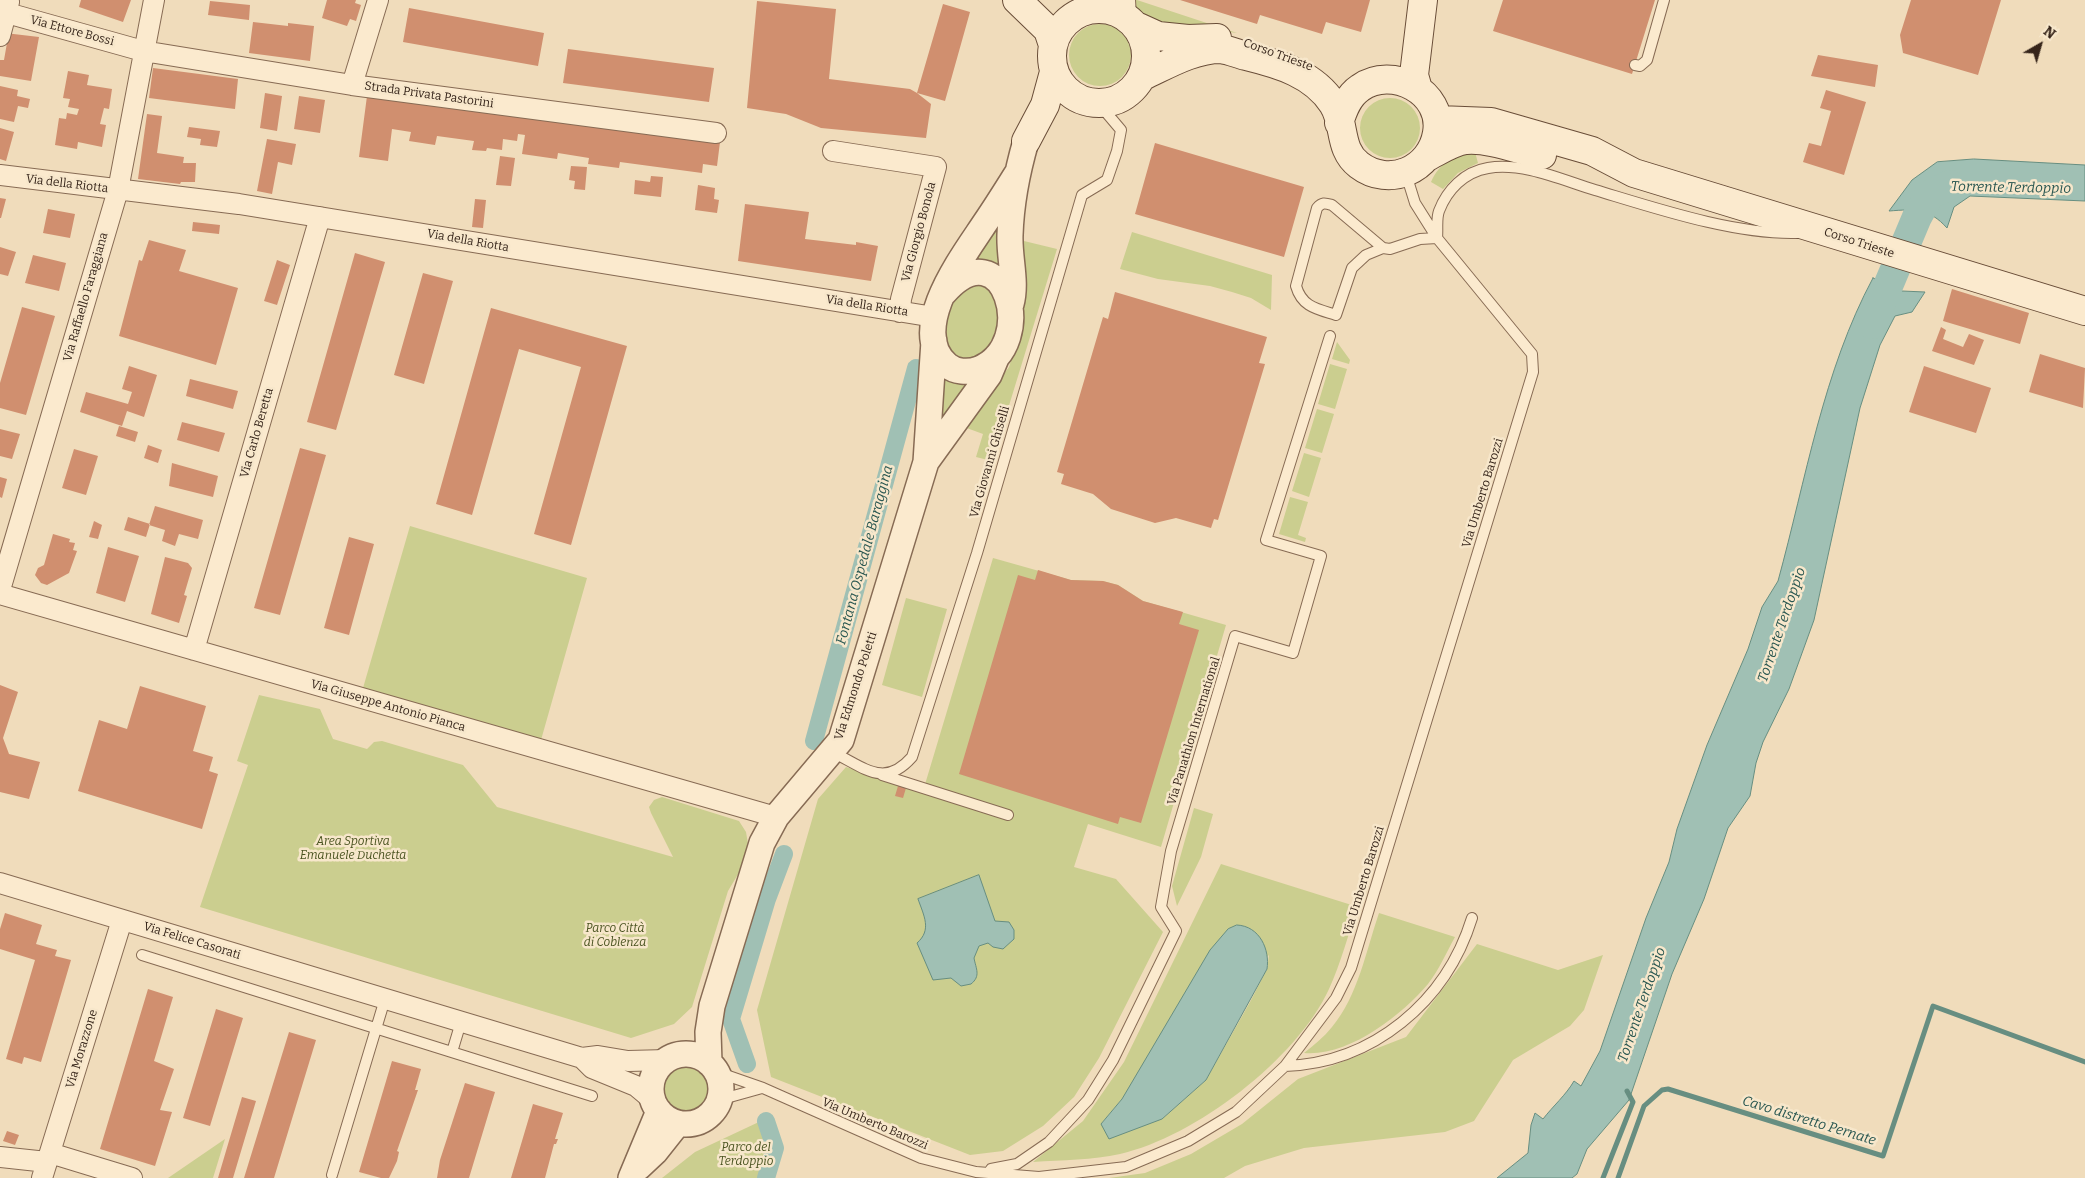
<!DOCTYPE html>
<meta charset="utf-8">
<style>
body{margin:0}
#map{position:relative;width:2085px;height:1178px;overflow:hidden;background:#f0dcbb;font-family:Bitter,serif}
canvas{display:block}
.north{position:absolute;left:2015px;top:20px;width:50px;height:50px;-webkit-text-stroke:4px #f7e7cb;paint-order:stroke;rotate:38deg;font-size:14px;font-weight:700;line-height:20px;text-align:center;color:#36251a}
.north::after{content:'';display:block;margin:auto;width:18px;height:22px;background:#36251a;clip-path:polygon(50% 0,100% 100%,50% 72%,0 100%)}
</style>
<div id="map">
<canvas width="2085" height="1178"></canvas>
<div class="north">N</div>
</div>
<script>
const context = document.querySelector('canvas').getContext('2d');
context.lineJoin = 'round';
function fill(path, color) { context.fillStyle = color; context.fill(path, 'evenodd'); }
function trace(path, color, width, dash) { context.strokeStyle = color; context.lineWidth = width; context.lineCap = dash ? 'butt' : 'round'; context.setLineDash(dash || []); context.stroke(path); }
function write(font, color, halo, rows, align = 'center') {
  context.font = font + ' Bitter,serif'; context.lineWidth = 5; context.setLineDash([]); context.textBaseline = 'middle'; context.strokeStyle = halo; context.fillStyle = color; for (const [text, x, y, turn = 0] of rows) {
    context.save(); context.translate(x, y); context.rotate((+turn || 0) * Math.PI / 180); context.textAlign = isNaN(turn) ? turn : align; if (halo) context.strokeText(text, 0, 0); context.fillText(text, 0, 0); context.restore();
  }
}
fill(new Path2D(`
 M1132 0H1137L1237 33 1148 21 1136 9Z
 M1069 55a31 31 0 1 1 62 0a31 31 0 1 1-62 0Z
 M1360 128a30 30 0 1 1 60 0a30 30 0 1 1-60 0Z
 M1475 152 1478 163 1458 173 1443 189 1431 182C1440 162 1454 155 1475 152Z
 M1009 196 1008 284 964 268Z
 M1132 232 1272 275 1271 310 1251 298 1232 292 1210 286 1158 279 1120 269Z
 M1024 241 1057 249 992 461 976 457 983 434 964 427 1009 367 1024 319Z
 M973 283 993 290C1005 315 995 336 982 358L960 364 942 340 950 303Z
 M1337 342 1350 360 1349 364 1332 359Z
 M936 362 970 380 932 449Z
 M1330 364 1347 369 1335 409 1318 404Z
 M1317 409 1334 414 1322 453 1305 448Z
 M1304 453 1321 458 1309 497 1292 491Z
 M1290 497 1308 502 1298 535 1306 538 1305 542 1279 534Z
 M410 526 587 578 541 740 363 688Z
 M993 558 1071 580 1103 581 1118 585 1143 601 1226 625 1161 847 1088 824 1074 867 1116 879 1163 932 1099 1058 1074 1097 1043 1126 1003 1151 970 1155 771 1077 757 1010 818 799 846 767 923 791Z
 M906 598 947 609 922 697 882 685Z
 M259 695 320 709 333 739 367 749 374 742 382 741 463 765 497 807 673 857 651 813 649 807 654 800 662 797 739 821 746 832 748 844 740 871 728 891 692 1007 674 1024 631 1038 200 907 248 765 237 761Z
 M1194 808 1213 814 1201 857 1177 906 1172 886Z
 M1221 864 1358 907C1348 934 1341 963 1329 989 1297 1059 1195 1137 1120 1154 1093 1160 1062 1160 1033 1162L1083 1121 1124 1062ZM1269 955 1267 969 1250 1002 1206 1080 1162 1119 1101 1124 1122 1099Z
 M1379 913 1455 937C1446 953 1439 970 1428 984 1401 1016 1348 1057 1304 1053 1314 1045 1324 1037 1332 1027 1358 996 1366 951 1379 913Z
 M1477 944 1558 970 1603 955 1584 1010 1570 1026 1513 1060 1474 1121 1445 1132 1304 1148 1245 1166 1224 1178H1109L1145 1173 1191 1154 1242 1124 1298 1079 1406 1037Z
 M661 1089a27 27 0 1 1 54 0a27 27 0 1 1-54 0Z
 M761 1121 771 1162 766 1178H662L695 1152Z
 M225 1139 213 1178H168Z`), '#cbce8f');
const water = new Path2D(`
 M1974 159 2085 165V201L1970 196 1954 207 1947 228C1929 208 1915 209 1889 211L1912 180 1937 162Z
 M1873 278 1902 291 1925 292 1912 312 1895 316 1880 345 1860 408 1814 620 1789 689 1763 742 1756 763 1750 796 1728 828 1704 899 1672 974 1629 1100 1587 1149 1577 1174 1572 1178H1497L1528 1153 1531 1125 1535 1113 1543 1119C1553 1106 1566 1095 1574 1081L1581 1086 1600 1051 1646 918 1669 862 1677 829 1707 745 1748 649 1762 607 1778 581C1806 479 1823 371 1873 278Z
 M979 875 995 921 1009 922 1014 930V939L1003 949 993 947 988 943 979 946 974 958C976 969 981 976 971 984L961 986 951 978 933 980 917 943C932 930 924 916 918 899Z
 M1237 925C1260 926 1270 950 1267 969L1206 1080 1162 1119 1109 1139 1101 1124 1122 1099 1210 950 1228 929Z`);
fill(water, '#a0c0b4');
trace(water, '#678e81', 1);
trace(new Path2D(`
 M1603 1178 1633 1102 1627 1091
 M1618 1178 1644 1106 1662 1090 1668 1089 1883 1156 1933 1006 2085 1062`), '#678e81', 5);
trace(new Path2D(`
 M814 741 916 368
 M747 1064 731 1019 767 899 784 854
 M766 1121 775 1148 766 1178`), '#a0c0b4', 18);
trace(new Path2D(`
 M1872 324 1917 217 1929 195 1950 185`), '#a0c0b4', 30);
fill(new Path2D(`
 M81 0H131L123 22 79 7Z
 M327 0H356L355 3 361 5 356 21 350 19 347 26 322 18Z
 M1180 0H1370L1361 32 1326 22 1322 34 1260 15 1257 24Z
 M1503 0H1655L1632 74 1493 31Z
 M1911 0H2001L1978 75 1903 53 1900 35Z
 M210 1 250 5 249 20 208 15Z
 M757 1 836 9 829 79 910 89 917 93 943 4 970 12 945 101 917 93 931 104 926 138 821 128 786 114 747 108Z
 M409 8 544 33 538 66 403 42Z
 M253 22 288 26V23L314 26 310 61 249 53Z
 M5 33 39 37 31 81 0 76V60H4L7 43Z
 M568 49 714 68 709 102 563 83Z
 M1818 55 1878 65 1875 87 1811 76Z
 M153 68 238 79 235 109 149 98Z
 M68 71 89 75 87 85 112 89 109 109 104 108 100 124 106 125 102 147 78 142 77 149 55 145 59 118 66 119 67 113 77 115 79 109 68 107 70 99 63 98Z
 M0 86 18 90 17 96 30 99 28 108 18 106 14 122 0 119Z
 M1826 90 1866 102 1844 175 1803 162 1809 143 1821 146 1831 111 1820 108Z
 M265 93 282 96 277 131 260 128Z
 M299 96 325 100 320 133 294 129Z
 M367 96 720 142 717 166 703 164 702 173 620 162 619 168 588 164 589 158 558 153 557 159 522 154 525 135 518 134 517 141 503 139 502 150 487 148 486 151 472 150 474 141 437 136 435 145 409 141 411 132 392 129 388 161 359 157Z
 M147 114 162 116 157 153 184 157 183 163H196L195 182H181L180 184 138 179Z
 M189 127 220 131 217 147 200 145 201 139 187 137Z
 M0 128 14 132 6 161 0 159Z
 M267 139 296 144 292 165 278 162 272 194 257 191Z
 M1155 143 1304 187 1284 257 1135 214Z
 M500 156 515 158 511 186 496 185Z
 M571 166 587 167 585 190 574 189 575 181 569 180Z
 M651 176 663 177 661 197 634 194 635 180 650 182Z
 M698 185 715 188 714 199 719 200 717 213 695 210Z
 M0 198 6 199 1 218H0Z
 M475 199 486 200 483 228 472 227Z
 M745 204 809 212 805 239 856 245V242L878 246 871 281 738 261Z
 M48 209 75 214 70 238 43 233Z
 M193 222 220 225 219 234 192 231Z
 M149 240 186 250 179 271 238 288 216 365 119 336 139 260 142 261Z
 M0 247 16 252 8 276 0 274Z
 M355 253 385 262 336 430 307 422Z
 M33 255 66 263 59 291 25 283Z
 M277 260 290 265 277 305 264 301Z
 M423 273 453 281 424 384 394 375Z
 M1952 289 2029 313 2020 344 1943 321Z
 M1115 292 1267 337 1259 363 1265 364 1218 520 1214 519 1211 528 1176 518 1155 523 1111 509 1093 494 1061 484 1064 474 1057 472 1103 317 1108 319Z
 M22 307 55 316 26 415 0 408V383Z
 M491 308 627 346 571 545 534 534 581 367 519 349 472 515 436 504Z
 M1941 327 1946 330 1943 339 1963 347 1969 334 1984 340 1974 365 1932 351Z
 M2040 354 2085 368 2083 408 2029 392Z
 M129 366 157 375 144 417 127 411 122 426 80 412 86 392 128 404 132 392 122 389Z
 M1924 366 1991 388 1976 433 1909 412Z
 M190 379 238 391 233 409 186 396Z
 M182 422 225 433 219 452 177 440Z
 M119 426 138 432 135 442 116 436Z
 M0 429 20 434 12 459 0 456Z
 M148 445 162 450 158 463 144 458Z
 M300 448 326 455 280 615 254 608Z
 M74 449 98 456 86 495 62 488Z
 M172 463 218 476 213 497 169 486Z
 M0 477 7 479 2 498 0 497Z
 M155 506 203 520 198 539 179 534 175 546 162 541 165 530 149 525Z
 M128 517 150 524 146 537 124 530Z
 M94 521 102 525 98 539 89 537Z
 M53 534 70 539 69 542 75 543 73 550 77 551 69 573 47 585 41 583 35 575 38 568 44 565Z
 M349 537 374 544 349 635 324 628Z
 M108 547 139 556 125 602 96 593Z
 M165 557 188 563 192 568 184 595 187 596 179 623 151 614Z
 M1038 570 1071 580 1103 581 1118 585 1143 601 1183 612 1179 624 1199 630 1141 823 1120 817 1118 824 959 774 1018 575 1035 580Z
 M0 685 18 692 3 738 9 754 40 762 29 799 0 792Z
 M140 686 206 706 193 751 213 757 209 771 218 774 202 829 78 791 99 720 127 729Z
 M898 786 906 788 903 798 895 796Z
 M5 913 42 925 36 944 57 950 55 956 71 960 41 1062 24 1057 22 1064 6 1059 35 960 0 949V929Z
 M148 989 173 997 154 1061 174 1069 160 1110 172 1112 155 1166 100 1149Z
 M216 1009 243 1018 210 1126 183 1118Z
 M289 1032 316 1040 274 1178H244Z
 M392 1061 421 1069 415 1090H418L397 1151 399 1152 397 1161 389 1178H381L359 1172Z
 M465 1083 495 1092 469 1178H437L440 1160Z
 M242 1097 256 1101 233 1178H218Z
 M533 1104 563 1113 555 1139H558L556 1144H554L545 1178H511Z
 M7 1131 19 1135 15 1145 3 1141Z`), '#d08f6f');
const service = new Path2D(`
 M1635 65 1640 66 1647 60 1664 0
 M1383 248 1332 205C1325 203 1322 202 1317 208L1296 286C1302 307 1317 309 1336 315L1352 268 1366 255 1383 248 1390 249 1420 239 1437 238C1438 229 1436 219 1439 211 1447 190 1464 172 1488 168 1523 162 1562 180 1595 190 1655 208 1735 235 1798 233
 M832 752C864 767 884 789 912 757L977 553 1082 195 1107 180 1117 151 1121 130 1099 104
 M882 775 1008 815
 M142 955 592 1096
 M452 1052 461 1022
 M1285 1066C1373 1063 1446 1002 1472 918
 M717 1072 763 1088 921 1158 976 1172 1039 1177 1126 1167 1188 1141 1236 1112 1285 1066 1336 998 1351 968 1533 372 1532 354 1437 238 1415 203 1406 174
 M719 1100 762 1088
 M991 1169 1017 1164 1049 1142 1088 1100 1113 1060 1176 931 1161 907 1171 851 1235 636 1293 653 1321 556 1266 540 1330 336
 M332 1175 385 999`);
const minor = new Path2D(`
 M1125 0 1126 17
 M1103 9 1108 0
 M0 11 143 51 352 85 716 133
 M0 36 9 2
 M352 85 378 0
 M833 151 936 167 901 299 900 312
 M0 175 239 204 934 317
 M0 590 118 190 154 0
 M0 594 776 817
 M194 650 320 217
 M0 883 582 1058 598 1056 628 1061 667 1060
 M582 1058 592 1068 636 1086 654 1101
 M50 1153 132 1178
 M0 1157 47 1162
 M42 1178 122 920`);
const tertiary = new Path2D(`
 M944 293C1004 225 1040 344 979 369 968 373 955 372 947 365 906 330 964 255 985 223 996 207 1006 191 1016 175
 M1011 304C1017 282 1009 258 1010 235 1011 203 1017 172 1026 141
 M926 462 989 375 997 356
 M651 1089a35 35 0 1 1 70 0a35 35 0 1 1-70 0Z
 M709 1063 708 1032 712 1006 762 843 776 817 841 740 926 462 934 341
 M639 1167 655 1152 678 1123
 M631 1178 659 1111`);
const secondary = new Path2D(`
 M1017 0 1048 30 1053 45
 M1052 56a47 47 0 1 1 94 0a47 47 0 1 1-94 0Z
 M1136 26 1158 36 1188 39 1217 38
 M1143 76C1167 65 1193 49 1221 49 1229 50 1238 54 1246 56 1279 64 1314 74 1333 104 1346 124 1338 149 1359 165 1389 188 1431 170 1437 133 1444 92 1392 65 1360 88 1348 96 1343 110 1339 123
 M1418 89 1414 75 1423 0
 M1438 120 1491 122 1592 151 1634 173 2085 311
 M1026 141 1045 105 1054 72
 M1427 157C1439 151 1452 142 1466 140 1490 138 1519 150 1542 155`);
trace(service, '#876b54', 12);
trace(minor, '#876b54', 22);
trace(tertiary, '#876b54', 28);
trace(secondary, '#694d38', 30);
trace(service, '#fbeace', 10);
trace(minor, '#fbeace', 20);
trace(tertiary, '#fbeace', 25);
trace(secondary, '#fbeace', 28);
write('12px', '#36251a', '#f7e7cb', [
 ["Via Ettore Bossi",72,31,15],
 ["Corso Trieste",1278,55,20],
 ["Strada Privata Pastorini",429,95,8],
 ["Via della Riotta",67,184,7],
 ["Via Giorgio Bonola",919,232,-75],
 ["Via della Riotta",468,241,10],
 ["Corso Trieste",1859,243,18],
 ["Via Raffaello Faraggiana",86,297,-74],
 ["Via della Riotta",867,306,9],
 ["Via Carlo Beretta",257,433,-74],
 ["Via Giovanni Ghiselli",990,462,-74],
 ["Via Umberto Barozzi",1483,493,-73],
 ["Via Edmondo Poletti",856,686,-72],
 ["Via Giuseppe Antonio Pianca",388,706,16],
 ["Via Panathlon International",1194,731,-73],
 ["Via Umberto Barozzi",1364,881,-73],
 ["Via Felice Casorati",192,941,17],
 ["Via Morazzone",82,1049,-73],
 ["Via Umberto Barozzi",875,1124,23]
]);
write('italic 12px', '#4a5320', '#f7e7cb', [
 ["Area Sportiva",353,842],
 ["Emanuele Duchetta",353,856],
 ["Parco Città",615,929],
 ["di Coblenza",615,943],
 ["Parco del",746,1148],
 ["Terdoppio",746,1162]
]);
write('italic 14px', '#285650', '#f7e7cb', [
 ["Torrente Terdoppio",2011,188,1],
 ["Fontana Ospedale Baraggina",865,555,-75],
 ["Torrente Terdoppio",1782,625,-71],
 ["Torrente Terdoppio",1642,1005,-71],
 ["Cavo distretto Pernate",1809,1121,17]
]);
</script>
